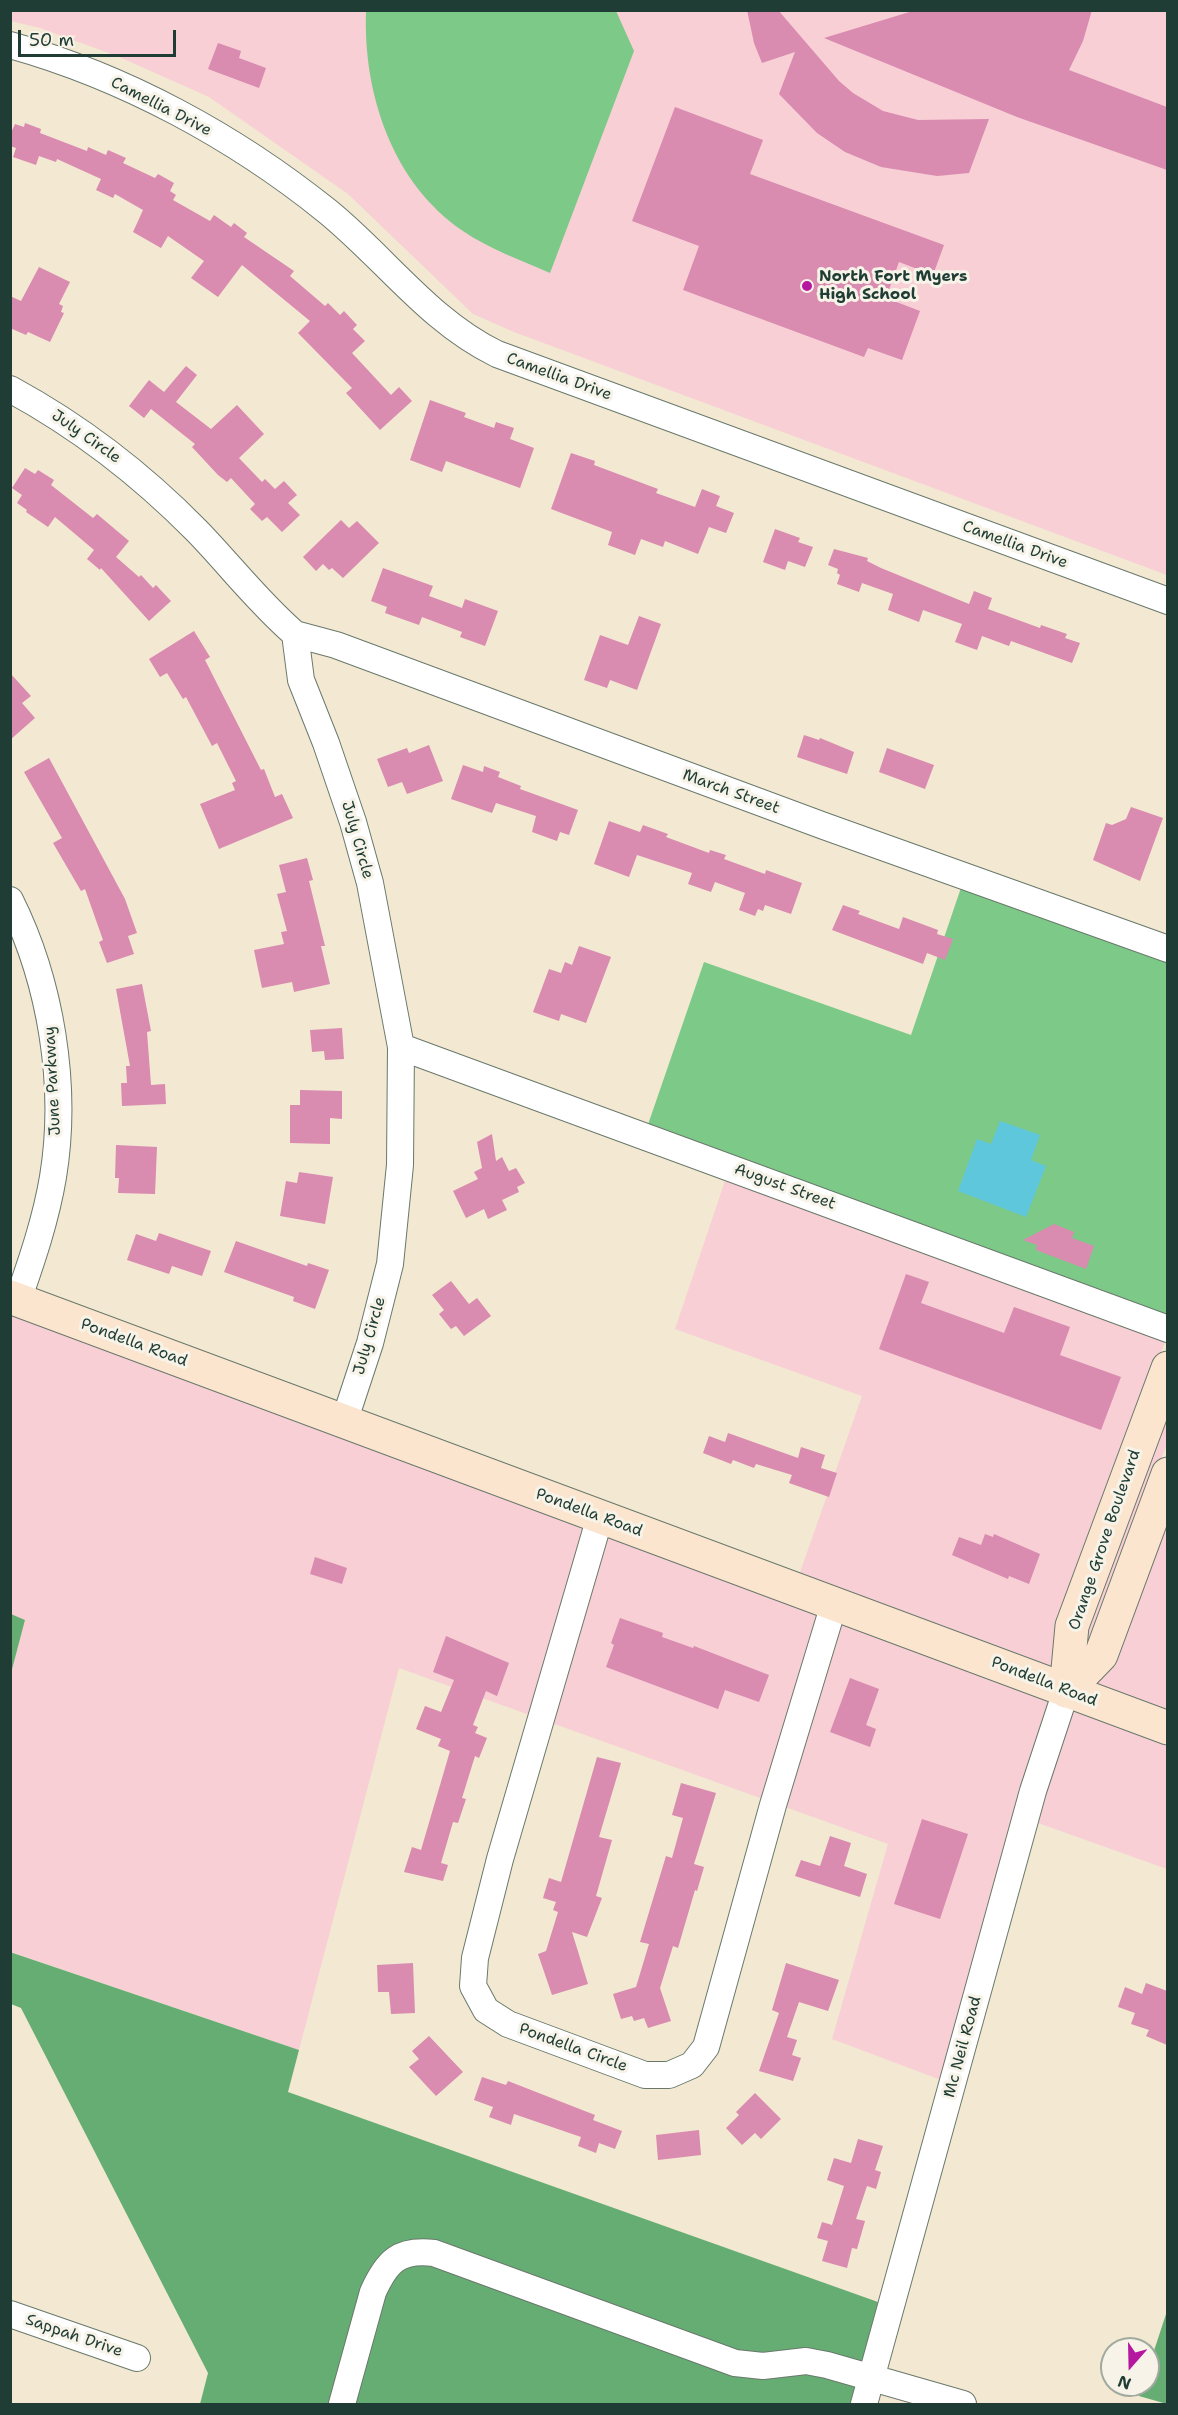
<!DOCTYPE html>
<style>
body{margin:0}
#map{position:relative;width:1178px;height:2415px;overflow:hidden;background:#f3e8d2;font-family:"Shantell Sans",sans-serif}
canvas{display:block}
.frame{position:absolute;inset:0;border:12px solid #1f3d34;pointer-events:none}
.north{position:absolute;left:1100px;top:2337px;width:60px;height:60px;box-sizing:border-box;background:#f7f3e8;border:2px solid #a1aaa0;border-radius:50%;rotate:200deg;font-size:16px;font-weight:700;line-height:24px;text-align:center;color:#1f3d34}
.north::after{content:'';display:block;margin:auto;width:21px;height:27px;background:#b5179e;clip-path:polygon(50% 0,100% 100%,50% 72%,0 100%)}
.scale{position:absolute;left:18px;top:30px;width:158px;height:27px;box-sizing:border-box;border:3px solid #1f3d34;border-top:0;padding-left:8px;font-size:18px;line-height:21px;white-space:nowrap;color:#1f3d34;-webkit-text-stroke:4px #f7f3e8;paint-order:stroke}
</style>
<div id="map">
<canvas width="1178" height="2415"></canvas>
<div class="frame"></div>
<div class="north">N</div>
<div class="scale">50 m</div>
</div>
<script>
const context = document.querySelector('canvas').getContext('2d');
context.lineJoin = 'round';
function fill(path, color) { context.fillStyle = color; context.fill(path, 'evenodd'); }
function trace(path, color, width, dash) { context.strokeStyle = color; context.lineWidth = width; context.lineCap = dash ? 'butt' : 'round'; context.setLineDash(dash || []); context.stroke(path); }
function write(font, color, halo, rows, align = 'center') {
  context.font = font + ' "Shantell Sans",sans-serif'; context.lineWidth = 6; context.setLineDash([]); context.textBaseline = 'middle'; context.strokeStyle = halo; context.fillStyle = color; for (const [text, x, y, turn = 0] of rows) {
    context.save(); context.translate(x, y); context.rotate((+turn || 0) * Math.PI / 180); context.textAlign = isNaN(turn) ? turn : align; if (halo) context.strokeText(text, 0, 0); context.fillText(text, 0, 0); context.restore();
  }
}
fill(new Path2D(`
 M10 11H1167V575L514 332 473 314 348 194 209 97 117 56 40 28 11 21Z
 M729 1169 1167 1336 1062 1622 1056 1674 798 1578 862 1396 675 1329Z
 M11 1310 1167 1741V1869L1024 1818 941 2080 832 2039 888 1844 399 1668 299 2050 11 1952 10 1674 25 1620 10 1614Z
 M1167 1399V1443L1092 1649 1080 1661 1083 1628Z
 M1167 1506V1715L1087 1685Z`), '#f7cfd5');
fill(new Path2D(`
 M366 11H616L634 51 550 273C521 260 489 249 463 231 392 183 363 93 366 11Z
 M967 870 1167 942V1322L643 1139 704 962 911 1035Z`), '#7dc988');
fill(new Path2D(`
 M11 1614 25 1620 11 1673 10 1614Z
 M10 1952 299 2050 288 2092 878 2302 851 2404H200L208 2373 21 2008 11 2004Z
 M1167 2311V2404L1139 2396 1143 2385H1148V2369Z`), '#66ad74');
fill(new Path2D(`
 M1000 1121 1040 1135 1031 1160 1046 1166 1026 1217 958 1191 977 1139 991 1144Z`), '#5fc7db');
fill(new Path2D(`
 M747 10H778L839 81 853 93 883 111 918 120 989 119 969 173 937 176 881 167 845 152 817 133 779 94 795 52 762 63 754 43Z
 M916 10H1092L1083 41 1069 70 1167 107V170L1017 117 824 38Z
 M218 43 241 51 239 58 266 68 259 88 208 69Z
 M675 107 763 140 750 174 944 245 933 275 899 262 886 298 920 311 902 360 868 348 864 357 683 290 699 246 632 221Z
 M25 123 41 129 40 133 87 151 88 147 106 155 108 150 126 158 123 163 155 178 158 174 174 183 170 191 176 195 173 200 210 221 214 215 231 227 234 223 247 233 244 237 294 271 290 276 325 306 328 303 340 315 344 311 357 325 353 329 365 341 352 353 391 395 399 387 412 401 380 430 346 393 352 388 298 333 310 321 242 265 218 297 191 278 204 261 168 236 161 248 133 232 143 210 115 194 113 198 96 190 101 179 57 159 56 162 39 156 36 165 13 157 16 148 10 146V135L15 124 24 127Z
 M39 267 70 282 59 304 63 306 61 312 64 313 50 342 28 332 26 335 10 328V296L21 301Z
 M186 366 197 375 176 402 211 429 237 405 264 434 239 458 262 482 265 479 275 489 284 481 297 495 288 503 300 515 282 532 267 517 262 521 250 509 255 504 231 478 227 482 218 475 192 447 195 444 151 409 144 418 129 406 149 380 164 392Z
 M430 400 466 413 464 417 494 428 496 422 514 428 510 439 534 448 520 488 446 461 442 472 410 460Z
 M571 453 595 461 594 465 658 489 656 493 695 507 702 489 720 496 716 506 734 513 726 533 709 527 698 554 665 541 663 547 641 539 635 555 608 545 612 532 551 509Z
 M25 468 35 474 38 470 54 480 51 485 93 518 97 514 129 541 116 557 139 577 141 575 153 588 156 585 171 601 149 621 101 568 100 570 87 559 94 550 55 517 48 527 26 512 27 510 17 503 22 495 12 488Z
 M341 520 349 528 357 521 379 543 343 578 332 568 329 570 323 564 316 571 303 557Z
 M775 529 800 538 798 542 813 547 805 567 788 561 785 570 763 562Z
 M834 549 868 558 867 561 881 568 969 604 974 591 992 598 988 609 1040 628 1041 625 1067 634 1065 638 1080 643 1072 663 1011 641 1009 646 982 636 977 650 955 642 962 624 923 610 919 622 888 610 893 594 862 583 859 592 837 584 840 575 837 573 838 569 828 565Z
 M383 568 433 586 429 596 462 608 465 599 498 611 485 646 460 637 462 632 422 617 419 625 385 613 387 607 371 601Z
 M639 616 661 624 637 690 610 680 607 688 584 680 600 635 628 645Z
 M194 631 210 657 205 660 261 770 264 769 275 797 282 794 293 818 219 849 200 804 235 790 232 783 236 781 217 743 212 746 186 697 183 699 167 673 160 677 149 659Z
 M10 673 31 696 22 703 35 718 10 740Z
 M804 735 819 740 820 738 854 752 847 774 797 757Z
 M429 745 443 781 407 794 402 782 388 787 377 759 407 748 409 753Z
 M887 748 934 765 925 789 879 772Z
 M49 758 125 899 137 933 128 936 134 954 107 963 99 942 103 940 85 889 81 891 53 843 62 838 24 772Z
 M463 765 483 772 484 766 500 772 498 777 521 786 520 789 578 810 569 835 560 832 557 841 532 832 536 816 496 803 492 813 451 799Z
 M1131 807 1163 818 1140 881 1093 860 1106 823 1112 825 1126 819Z
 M609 821 640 832 643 825 668 834 666 837 709 853 710 850 726 855 724 859 765 874 766 870 802 883 791 914 765 905 763 911 758 909 755 916 739 910 745 893 715 882 711 892 688 884 692 873 637 855 629 877 594 864Z
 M307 858 313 880 309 881 325 946H321L330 984 294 992 292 982 262 988 254 950 284 944 281 932 287 931 277 894 286 892 279 865Z
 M843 905 860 911 858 914 899 929 903 917 938 930 937 934 953 939 945 960 927 953 923 964 832 930Z
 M579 946 611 957 586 1023 561 1014 559 1021 533 1012 549 969 561 973 565 962 572 965Z
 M142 984 151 1031 147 1032 151 1085 165 1084 166 1104 122 1106 121 1083H127L126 1066H130L116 989Z
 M342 1028 344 1059 325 1060 324 1051 312 1052 310 1030Z
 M300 1090 342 1091V1119L330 1118V1144L290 1143V1105H300Z
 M492 1134 496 1161 502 1157 509 1171 516 1168 525 1183 517 1187 519 1192 502 1200 507 1210 488 1219 484 1209 466 1218 453 1191 478 1179 474 1172 482 1168 477 1142Z
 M116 1145 157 1147 155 1194 118 1193 119 1178H115Z
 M299 1172 333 1177 325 1224 280 1216 286 1181 297 1183Z
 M1054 1224 1074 1232 1072 1238 1094 1246 1086 1269 1036 1250 1037 1245 1023 1240Z
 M159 1233 211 1251 202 1276 172 1266 169 1274 127 1260 136 1234 156 1241Z
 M236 1241 307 1266 308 1263 329 1270 315 1309 293 1301 294 1297 224 1272Z
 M906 1274 929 1282 921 1303 1004 1333 1014 1307 1070 1327 1060 1355 1121 1377 1101 1430 879 1349Z
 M451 1281 469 1304 477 1298 491 1316 464 1336 456 1326 451 1329 439 1314 444 1310 432 1295Z
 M728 1433 798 1458 801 1447 825 1455 821 1468 837 1473 829 1497 789 1483 792 1475 756 1464 754 1468 733 1460 731 1464 703 1453 709 1436 725 1442Z
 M985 1534 993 1537 994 1534 1040 1554 1029 1584 1009 1576 1008 1579 952 1555 959 1537 981 1545Z
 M315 1557 347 1568 342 1584 310 1574Z
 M620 1618 663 1633 662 1637 693 1648 694 1646 769 1675 759 1702 725 1690 718 1709 606 1667 614 1645 611 1643Z
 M446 1636 509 1663 497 1696 486 1691 473 1725 478 1727 475 1733 487 1738 479 1758 475 1756 462 1798 466 1799 458 1823 453 1822 441 1863 448 1865 443 1881 404 1872 412 1847 421 1850 450 1751 438 1746 441 1739 416 1729 425 1706 441 1712 454 1680 433 1672Z
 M850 1678 879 1689 866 1725 876 1729 870 1747 830 1732Z
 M597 1757 621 1763 599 1837 612 1840 596 1896 602 1898 587 1937 572 1932 588 1984 552 1995 538 1954 546 1951 558 1912 553 1910 556 1902 543 1898 549 1878 561 1882Z
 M681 1783 716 1793 694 1864 704 1867 697 1891 695 1890 678 1948 673 1946 660 1988 671 2021 648 2028 644 2018 634 2021 632 2016 621 2019 613 1994 636 1987 649 1944 640 1942 666 1856 672 1858 683 1818 672 1815Z
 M922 1819 968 1834 940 1919 894 1904Z
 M830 1836 851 1843 844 1866 867 1874 860 1897 795 1876 801 1860 820 1866Z
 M413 1963 415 2013 391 2014 389 1992H378L377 1965Z
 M786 1963 839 1980 828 2011 799 2002 787 2037 797 2040 792 2055 801 2058 793 2081 759 2071 779 2013 772 2010Z
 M1146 1983 1167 1991V2045L1146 2036 1149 2030 1131 2024 1135 2013 1118 2007 1125 1987 1142 1994Z
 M429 2036 463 2072 436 2096 409 2067 419 2059 412 2051Z
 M482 2077 506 2085 508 2081 595 2115 593 2120 622 2131 615 2149 599 2143 596 2153 578 2146 581 2137 514 2114 511 2125 489 2117 493 2107 474 2100Z
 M755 2093 781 2119 761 2139 755 2133 742 2145 726 2128 739 2115 736 2112Z
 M699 2130 701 2155 658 2160 656 2135Z
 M858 2139 883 2146 875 2170 881 2172 876 2189 867 2186 856 2219 865 2221 857 2249 852 2248 847 2268 822 2261 828 2241 817 2238 822 2222 832 2225 844 2186 827 2180 834 2158 851 2163Z`), '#d98bb0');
const street = new Path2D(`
 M10 45C125 77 235 137 327 211 385 258 429 321 497 354L1168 601
 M10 389C80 427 141 474 197 531 230 565 258 602 295 634L301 680 326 743 353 822 370 883 401 1047 400 1165 390 1264 370 1343 344 1422
 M295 634 336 645 824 826 1168 949
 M10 900C51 982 68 1086 53 1177 46 1219 32 1260 18 1300
 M401 1047 1168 1329
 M600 1517 500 1859 475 1958 473 1986 486 2010 508 2024 645 2075H669L692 2065 706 2047 773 1805 834 1604
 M10 2314 137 2358
 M342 2404 373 2292C387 2261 399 2249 434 2253L735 2363 763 2366 806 2361 827 2365 963 2404
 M864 2404 1033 1791 1066 1691`);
const secondary = new Path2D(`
 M10 1297 1168 1728
 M1066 1691 1072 1626 1168 1368
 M1066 1691 1101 1655 1168 1474`);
trace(street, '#69796b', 28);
trace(secondary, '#69796b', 35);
trace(street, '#fff', 26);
trace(secondary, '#fce5cf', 33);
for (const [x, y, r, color] of [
 [807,286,6,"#b5179e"]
]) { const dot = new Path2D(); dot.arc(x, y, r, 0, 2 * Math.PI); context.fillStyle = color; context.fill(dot); trace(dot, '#f7f3e8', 2); }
write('16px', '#1f3d34', '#f7f3e8', [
 ["Camellia Drive",161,107,27],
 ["Camellia Drive",559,377,20],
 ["July Circle",86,437,35],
 ["Camellia Drive",1015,545,20],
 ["March Street",731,792,20],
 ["July Circle",357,840,74],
 ["June Parkway",53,1081,-93],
 ["August Street",785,1187,20],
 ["July Circle",370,1336,-74],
 ["Pondella Road",134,1343,20],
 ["Pondella Road",589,1513,20],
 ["Orange Grove Boulevard",1105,1540,-71],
 ["Pondella Road",1044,1682,21],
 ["Mc Neil Road",963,2047,-75],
 ["Pondella Circle",573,2048,20],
 ["Sappah Drive",74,2336,19]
]);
write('bold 16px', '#1f3d34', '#f7f3e8', [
 ["North Fort Myers",819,277],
 ["High School",819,295]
], 'left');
</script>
